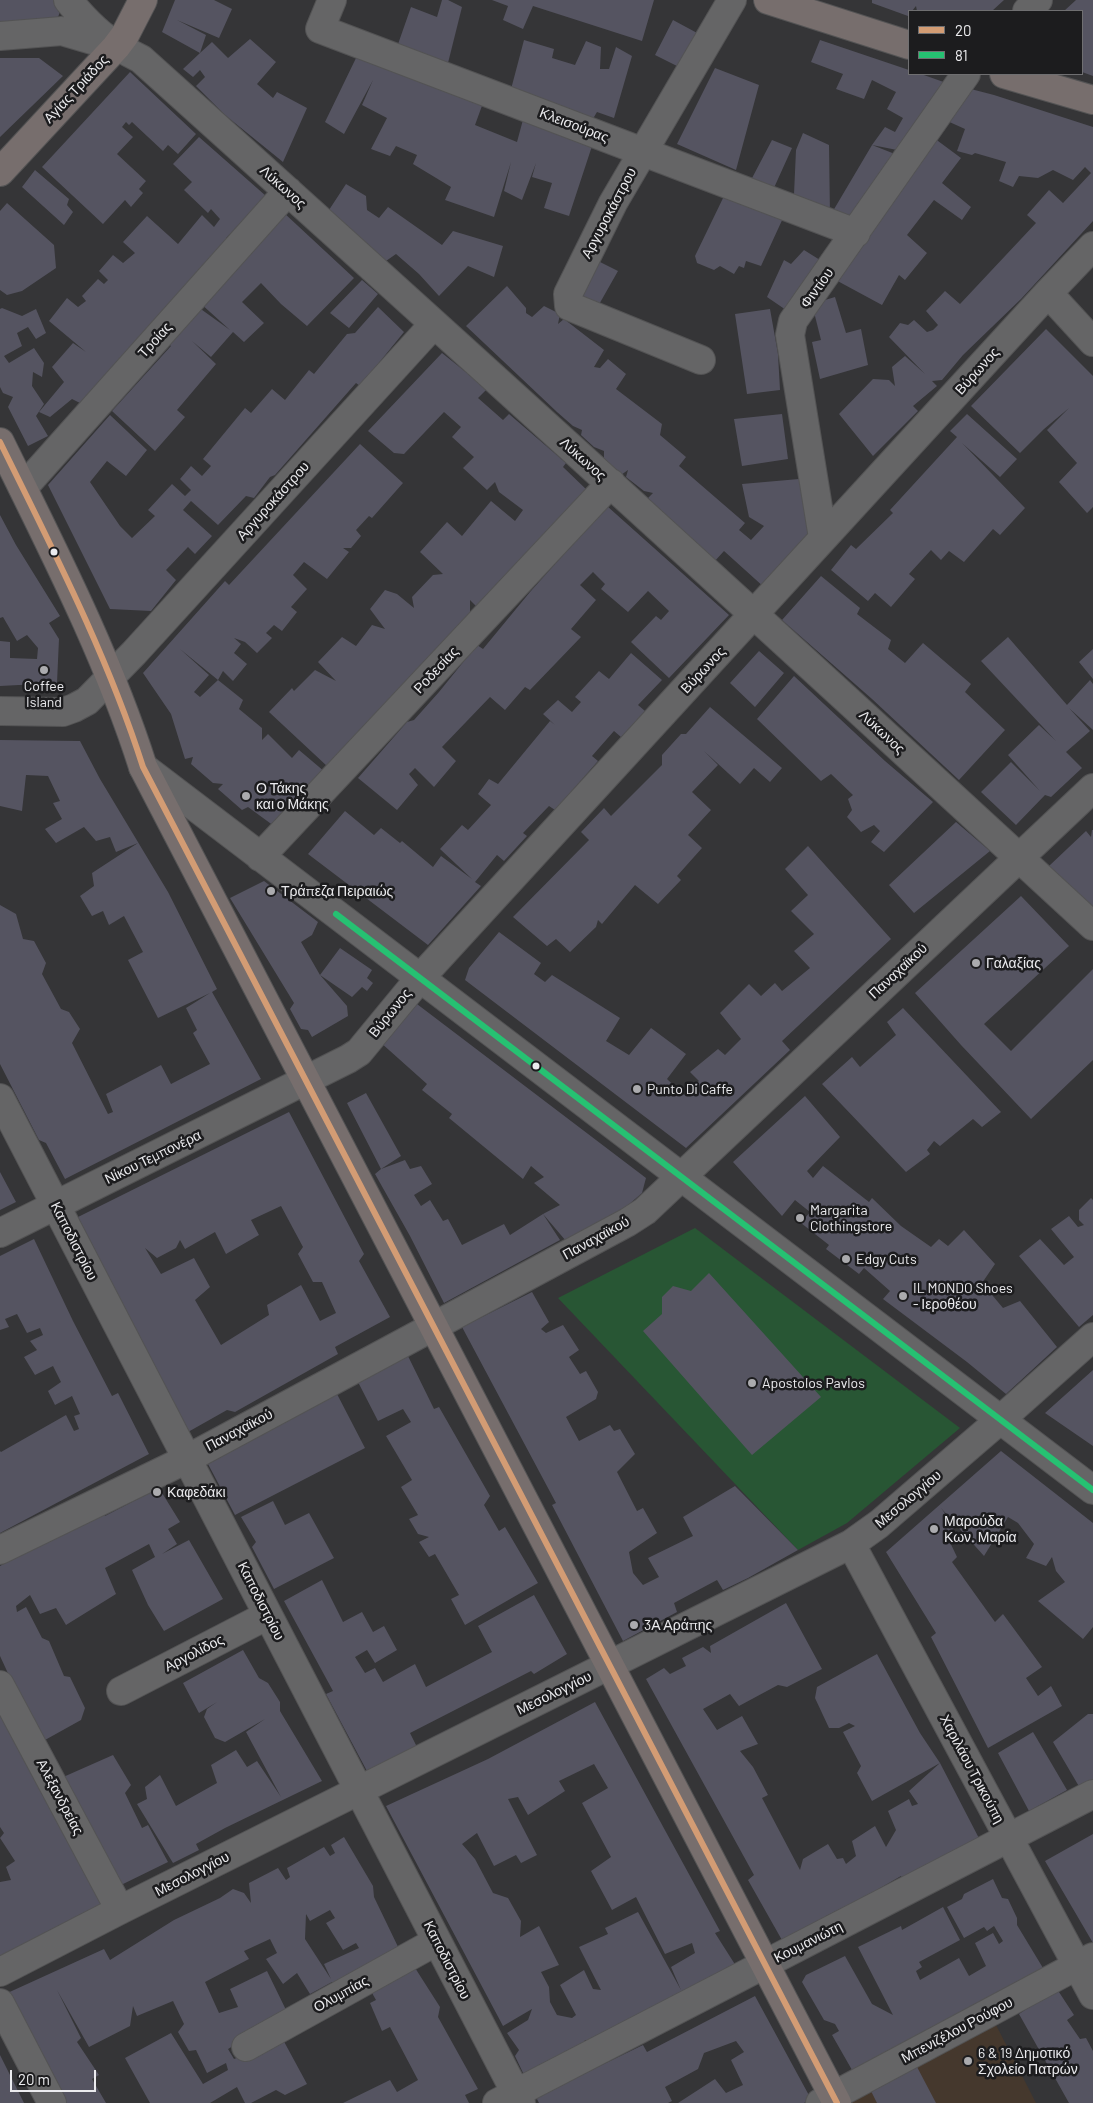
<!DOCTYPE html>
<meta charset="utf-8">
<style>
body{margin:0}
#map{position:relative;width:1093px;height:2103px;overflow:hidden;background:#353537;font-family:Barlow,sans-serif}
canvas{display:block}
.legend{position:absolute;left:908px;top:10px;width:175px;height:65px;box-sizing:border-box;background:#1c1c1e;border:1px solid #6f6f71;margin:0;padding:6px 9px;list-style:none;font-size:15px;color:#ebebee}
.legend li{display:flex;align-items:center;gap:10px;height:25px}
.legend b{width:25px;border:1px solid #6f6f71}
.scale{position:absolute;left:10px;top:2070px;width:86px;height:22px;box-sizing:border-box;border:2px solid #ebebee;border-top:0;padding-left:6px;font-size:15px;line-height:18px;white-space:nowrap;color:#ebebee;-webkit-text-stroke:4px #1c1c1e;paint-order:stroke}
</style>
<div id="map">
<canvas width="1093" height="2103"></canvas>
<ul class="legend">
<li><b style="height:6px;background:#d39c74"></b>20</li>
<li><b style="height:6px;background:#26c172"></b>81</li>
</ul>
<div class="scale">20 m</div>
</div>
<script>
const context = document.querySelector('canvas').getContext('2d');
context.lineJoin = 'round';
function fill(path, color) { context.fillStyle = color; context.fill(path, 'evenodd'); }
function trace(path, color, width, dash) { context.strokeStyle = color; context.lineWidth = width; context.lineCap = dash ? 'butt' : 'round'; context.setLineDash(dash || []); context.stroke(path); }
function write(font, color, halo, rows, align = 'center') {
  context.font = font + ' Barlow,sans-serif'; context.lineWidth = 5; context.setLineDash([]); context.textBaseline = 'middle'; context.strokeStyle = halo; context.fillStyle = color; for (const [text, x, y, turn = 0] of rows) {
    context.save(); context.translate(x, y); context.rotate((+turn || 0) * Math.PI / 180); context.textAlign = isNaN(turn) ? turn : align; if (halo) context.strokeText(text, 0, 0); context.fillText(text, 0, 0); context.restore();
  }
}
fill(new Path2D(`
 M995 2023 1036 2103H850L848 2098Z`), '#45382d');
fill(new Path2D(`
 M695 1228 960 1428 847 1523 798 1550 558 1298Z`), '#285634');
fill(new Path2D(`
 M0 0H61L63 3 56 23 0 28Z
 M175 0H214L232 9 219 38 177 20 206 35 200 53 212 42 228 58 250 39 276 62 257 84 273 98 277 92 307 108 283 162 225 115 196 86 205 77 200 70 193 77 183 69 200 53 162 32Z
 M442 0H448L462 7 447 67 397 47 411 7 437 17Z
 M492 0H654L642 41 533 6 523 29 503 20 508 6Z
 M872 0H1004L992 11H917L916 6 912 11H909L908 16 872 3Z
 M1076 0H1093V76L1082 72V11H1064Z
 M673 20 699 34 681 68 655 55Z
 M524 40 554 49 552 58 575 65 586 41 601 47 600 69H609L616 47 632 56 614 118 597 112 591 122 510 93Z
 M820 40 909 70V74H921L952 85 907 152 872 145 900 156 855 224 830 216 872 145 885 127 895 132 903 118 887 109 896 92 872 80 864 99 836 89 843 74 811 62Z
 M357 56 483 103 475 125 517 142 524 116 593 143 569 216 544 208 552 183 532 177 536 163 522 200 504 191 511 162 494 217 445 200 451 187 413 164 417 155 396 146 390 156 371 149 387 118 362 105 373 80 344 134 325 122Z
 M0 58H39L63 76 0 137Z
 M715 68 759 85 736 170 677 144Z
 M130 72 196 134 178 154 168 145 163 151 132 122 129 125 126 122 122 127 133 137 117 154 146 181 139 189 143 193 131 207 125 200 103 224 42 167Z
 M967 88 994 95 1093 127V221L1021 299 963 355 942 380 932 381 937 386 913 406 918 411 873 456 839 414 873 379 889 380 895 386 892 367 905 356 925 374 889 337 900 323 908 325 914 320 927 332 933 330 938 325 926 311 945 291 960 304 1036 223 1027 215 1049 190 1063 203 1091 173 1085 167 1073 180 1053 170 1038 178 1019 176 1013 187 999 181 1006 162 975 153 972 155 957 151 965 129 945 120Z
 M803 133 829 145 830 216 794 194 796 150Z
 M199 137 266 196 226 238 230 241 84 405 72 399 50 417 39 412 64 382 52 367 73 343 86 352 49 321 67 298 78 307 86 301 82 296 98 279 104 284 108 280 99 271 113 255 123 263 135 253 123 242 147 216 178 244 202 215 214 227 220 219 211 209 208 213 184 190 192 182 173 164Z
 M934 138 961 158 942 183 971 207 962 220 934 200 907 235 927 253 905 280 899 275 882 305 832 278Z
 M772 140 792 148 773 190 751 180Z
 M35 170 69 199 67 205 73 212 64 225 22 187Z
 M346 184 366 196 367 210 379 218 388 207 442 245 453 231 503 246 494 277 468 266 439 296 419 274 396 254 386 261 329 210Z
 M725 194 784 216 761 266 746 261 744 268 739 266 734 274 720 266 714 270 697 263 695 256Z
 M7 203 54 245 56 268 22 291 7 295 0 290V211Z
 M283 212 354 278 307 326 281 304 261 283 242 302 264 323 244 342 233 332 211 357 192 341 216 364 177 410 185 417 155 451 112 411 171 346 166 342 198 307 230 330 200 303 249 256 245 253Z
 M804 250 820 260 786 310 767 297 784 260 791 264Z
 M596 260 618 271 597 308 577 299Z
 M362 280 378 294 349 328 330 313Z
 M507 286 526 308V313L532 317 544 306 560 314 558 324 564 319 604 350 594 367 600 368 608 359 626 374 616 389 662 424 660 435 686 457 679 466 745 523 739 530 751 540 764 526 749 517 742 484 799 479 809 539 765 588 724 551 714 562 648 498 653 493 644 491 626 477 628 470 621 475 604 460V451L594 447 581 435 582 430 573 426 557 412 466 326Z
 M835 297 846 333 861 329 868 365 820 379 812 342 821 340 812 304Z
 M378 307 404 332 360 386 356 383 275 475 270 477 254 498 246 496 218 525 191 501 183 510 212 536 195 554 188 547 166 570 176 580 151 611 110 609 48 485 110 415 147 450 126 476 107 461 90 482 120 526 132 538 155 516 148 510 172 484 185 496 191 490 180 479 191 466 202 476 211 466 203 459 245 408 251 413 272 389 285 400 309 370 314 374 347 334 355 333Z
 M2 308 22 316 36 309 46 333 36 339 28 327 17 333 22 346 4 356 9 363 34 348 44 363 42 377 33 372 32 386 44 404 36 416 48 436 28 446 8 407 13 397 3 393 0 387V309Z
 M770 309 778 354 780 390 747 394 735 314Z
 M1046 329 1093 376V507L1087 513 1059 482 1077 463 1047 430 1069 408 1044 429 1020 453 971 406Z
 M442 353 487 389 478 398 503 420 509 414 566 463 563 467 589 492 509 579 505 575 476 606 470 600V619L328 767 269 712 292 688 294 691 315 670 336 681 318 662 342 637 356 646 372 625 385 629 370 609 385 590 397 594 414 608 412 597 433 575 443 574 420 552 447 522 462 536 491 501 515 521 523 510 499 492 495 482 487 490 463 468 474 457 452 437 461 427 444 412 404 454 394 453 368 431Z
 M782 414 788 459 742 466 734 419Z
 M967 414 1017 459 1000 477 962 443 1025 508 1000 535 993 529 964 562 949 551 941 560 931 550 909 574 915 579 891 607 875 593 868 601 831 570 851 545 856 549 893 513 890 510 957 437 950 431Z
 M360 444 403 483 372 518 369 516 356 530 361 536 351 548H343L349 552 327 579 304 562 293 575 307 589 291 607 297 612 282 631 274 625 266 633 272 638 257 653 245 642 234 638 241 644 234 653 247 664 233 681 223 671 218 680 180 649 209 675 194 692 200 697 218 680 243 700 239 709 262 728V740L268 734 292 758 299 750 325 772 274 826 248 807 242 810 218 789 223 784 213 783 191 764 193 757 185 759 171 714 143 673 225 581 229 585Z
 M607 506 729 615 669 678 631 642 656 616 661 620 669 611 648 591 628 612 601 589 605 584 593 572 580 585 596 600 571 629 581 637 530 690 525 687 505 710 490 697 442 747 456 761 434 787 415 768 409 774 418 785 397 810 358 778 407 722 414 720 439 692 477 645 483 649 530 592Z
 M0 515 16 545 60 616 49 623 59 639 57 683 0 686V641L10 642V658L37 659 38 648 27 635 17 641 3 617 0 618Z
 M821 576 860 608 857 614 891 640 888 649 905 663 923 643 971 684 965 692 1005 730 959 780 872 699 782 620Z
 M1008 637 1067 705 1090 680 1093 684V730L1069 708 1090 731 1066 752 1082 768 1051 797 1045 795 1016 825 981 792 1011 762 1040 791 1008 755 1039 725 1056 741 981 661Z
 M1093 649V679L1079 662Z
 M759 651 784 673 755 707 730 683Z
 M631 653 662 680 638 705 645 711 621 737 614 731 592 756 598 761 555 810 549 806 523 833 527 836 504 861 497 855 475 882 481 886 428 945 308 854 345 811 374 835 381 828 400 843 402 841 433 867 441 856 472 879 440 849 462 825 468 830 491 805 478 794 489 779 498 784 550 721 555 725 543 714 558 700 572 712 581 702 575 697 599 671 609 679Z
 M794 676 885 761 933 802 884 852 871 842 880 831 874 825 861 832 847 817 852 810 848 799 853 795 831 774 821 781 757 719Z
 M710 707 782 768 770 782 754 768 740 784 704 751 718 765 692 792 711 810 688 835 702 848 677 876 681 880 658 904 635 885 602 924 598 920 596 927 570 952 556 939 547 946 513 917 589 840 581 832 604 808 611 816 662 765V755L681 734H686Z
 M0 740 80 741 100 779 168 892 217 989 212 992 261 1079 65 1179 46 1143 39 1140 0 1064V905L16 914 23 939 34 941 46 963 42 974 61 1009 69 1012 80 1029 72 1043 108 1114 113 1112 106 1094 161 1065 171 1084 210 1064 193 1033 197 1030 186 1008 210 993 158 1018 128 960 143 952 124 916 109 925 103 911 92 916 80 896 94 886 92 873 138 843 116 852 110 837 96 841 84 827 56 843 45 829 62 819 53 803 60 801 48 776 26 775 22 811 0 806Z
 M956 822 990 851 914 913 889 885Z
 M1092 830H1093V908L1049 866 1086 831 1091 837Z
 M808 846 891 939 782 1041 790 1050 686 1148 465 980 469 968 499 932 541 963 534 974 545 982 552 975 620 1018 606 1041 629 1055 651 1028 686 1054 667 1079 684 1095 699 1081 690 1072 718 1049 725 1055 741 1039 720 1013 749 984 761 996 775 983 782 991 810 968 794 951 814 934 791 911 808 895 785 869Z
 M264 881 318 922 312 935 301 942 320 975 340 948 372 970 367 978 373 983 367 991 362 987 352 997 320 975 347 1006 348 1016 312 1037 308 1030 301 1029 290 1009 294 1003 230 898Z
 M1021 896 1069 946 984 1024 1011 1051 1093 969V1060L1031 1119 961 1045 915 993Z
 M413 1001 646 1178 642 1193 619 1213 566 1241 543 1214 560 1205 534 1183 544 1177 531 1166 523 1179 449 1118 452 1114 422 1090 427 1084 380 1042Z
 M903 1008 1001 1112 982 1127 973 1119 940 1146 934 1141 927 1150 930 1154 906 1172 822 1084 852 1057 860 1067 896 1035 887 1022Z
 M366 1093 401 1156 381 1169 347 1103Z
 M805 1096 840 1137 807 1171 813 1178 823 1166 869 1202 872 1198 901 1226 931 1247 939 1239 948 1246 964 1230 995 1264 982 1283 1003 1308 1020 1301 1057 1347 1006 1394 967 1362 883 1299 890 1291 864 1268 859 1274 826 1249 829 1245 801 1223 810 1212 795 1200 782 1216 733 1162Z
 M289 1112 364 1254 359 1261 390 1317 335 1347 338 1354 235 1412 227 1410 188 1432 78 1217ZM281 1206 303 1247 298 1254 313 1282H322L336 1313 320 1321 301 1285 267 1305 269 1315 221 1345 195 1300 210 1287 194 1258 161 1274 145 1248 157 1258 176 1248 180 1240 185 1249 215 1232 226 1254 259 1235 251 1220Z
 M405 1160 410 1169 421 1166 432 1184 414 1195 421 1206 430 1200 443 1221 448 1219 462 1245 504 1224 510 1235 543 1214 560 1240 444 1303 410 1236 375 1174 381 1169Z
 M0 1172 16 1202 0 1210Z
 M1091 1198 1093 1200V1315L1079 1327 1019 1256 1040 1239 1064 1265 1074 1257 1051 1229 1069 1216 1078 1227 1084 1225 1079 1220V1210Z
 M34 1239 73 1321 112 1396 118 1393 149 1454 0 1533V1451L1 1452 66 1415 74 1431 79 1429 74 1416 80 1414 72 1396 55 1405 48 1391 61 1382 53 1366 35 1375 24 1357 37 1350 30 1341 43 1335 40 1328 27 1333 17 1314 5 1319 9 1327 0 1330V1256Z
 M709 1273 821 1397 752 1455 643 1331 662 1314V1297L673 1286 691 1291Z
 M532 1292 549 1322 541 1329 546 1333 563 1325 579 1350 569 1357 580 1374 586 1371 598 1392 596 1399 566 1417 579 1441 610 1425 614 1431 620 1429 635 1454 617 1472 637 1511 643 1508 657 1533 629 1552 633 1573 643 1585 659 1577 648 1558 693 1536 683 1517 735 1486 798 1550 748 1578 723 1590 717 1580 674 1603 677 1612 623 1641 552 1505 556 1503 462 1327Z
 M407 1354 434 1409 439 1407 490 1496 484 1505 499 1531 505 1527 538 1583 465 1625 451 1599 459 1595 435 1554 429 1557 419 1542 429 1537 418 1534 409 1519 418 1515 401 1487 412 1480 386 1436 411 1422 403 1409 378 1421 358 1382Z
 M1093 1370V1446L1045 1413Z
 M337 1394 365 1448 235 1515 208 1464Z
 M1001 1451 1093 1523V1627L1083 1639 1038 1601 1065 1582 1056 1571 1052 1557 1046 1566 1026 1558 1034 1544 1018 1523 1008 1517 984 1556 941 1508 955 1527 947 1536 957 1557 952 1562 995 1622 1003 1614 1042 1667 1026 1678 1038 1696 1051 1686 1062 1706 988 1748 931 1637 936 1633 886 1552Z
 M159 1488 180 1522 168 1529 177 1544 162 1554 189 1540 223 1599 164 1631 148 1605 132 1570 155 1557 149 1544 105 1568 116 1594 66 1625 56 1608 40 1614 30 1595 16 1606 17 1612 26 1607 42 1638 49 1641 64 1676 70 1677 85 1708 81 1720 45 1740 37 1736 0 1656V1566L103 1511 105 1516Z
 M273 1501 285 1525 309 1513 334 1558 274 1589 252 1547 256 1542 241 1517Z
 M322 1580 343 1622 362 1612 373 1632 384 1626 397 1650 375 1663 367 1650 355 1657 365 1673 375 1668 383 1682 415 1664 426 1687 492 1652 478 1626 534 1595 567 1654 534 1674 531 1671 410 1733 417 1747 368 1773 326 1694 333 1691 284 1601Z
 M786 1603 822 1669 787 1687 778 1685 739 1706 730 1694 703 1709 717 1730 742 1716 758 1744 740 1751 753 1767 768 1795 762 1798 800 1870 803 1859 828 1844 837 1859 843 1858 846 1864 856 1856 852 1841 875 1826 886 1847 896 1830 888 1811 909 1799 912 1806 918 1804 909 1791 940 1763 983 1846 906 1887 901 1876 863 1898 826 1916 831 1925 787 1949 748 1880 754 1875 646 1679 664 1668 670 1674 686 1666 682 1658 703 1647 711 1653 710 1646Z
 M243 1650 259 1678 268 1683 280 1702V1711L322 1781 225 1828 196 1844 199 1850 173 1863 137 1804 147 1799 145 1787 160 1775 176 1806 217 1783 211 1765 236 1750 247 1767 257 1761 281 1797 246 1732 265 1719 225 1742 215 1738 204 1717 207 1709 217 1702 199 1713 183 1683Z
 M877 1654 920 1733 940 1763 872 1801 857 1773 861 1766 843 1732 855 1726 849 1723 839 1728H829L815 1698 817 1687Z
 M595 1702 720 1931 715 1933 736 1966 596 2041 585 2040 583 2046 525 2077 515 2056 519 2050 507 2033 528 2020 532 2009 503 2026 386 1806 488 1759ZM594 1764 608 1788 582 1803 611 1857 591 1871 612 1910 636 1897 665 1954 692 1943 695 1953 671 1967 681 1990 638 1912 605 1928 608 1934 579 1947 601 1990 593 1989 584 1970 560 1985 576 2015 572 2018 557 2015 550 2002 549 1987 541 1972 559 1965 539 1926 520 1937 521 1921 508 1898 493 1893 475 1859 462 1844 477 1833 494 1866 516 1855 521 1863 537 1855 508 1799 518 1797 528 1815 565 1791 559 1781Z
 M0 1706 105 1905 0 1960V1882L11 1880 6 1867 15 1861 0 1838 4 1833 0 1827Z
 M1088 1714H1093V1790L1084 1795 1053 1742Z
 M1033 1732 1067 1790 1029 1811 998 1753Z
 M113 1755 131 1785 125 1793 142 1828 148 1825 168 1862 119 1886 61 1778Z
 M1093 1834V1943L1045 1861Z
 M344 1837 373 1886 374 1897 401 1953 337 1989 332 1982 310 1994 297 1973 283 1984 266 1959 277 1953 270 1939 244 1951 249 1959 205 1982 219 2013 238 2007 230 1989 267 1971 288 2014 228 2049 234 2059 254 2051 281 2036 307 2084 285 2095 276 2090 251 2103H245L237 2087 210 2103H150L125 2058 171 2033 203 2084 228 2070 226 2063 207 2073 196 2050 189 2051 178 2032 184 2024 173 2001 137 2016 133 2006 130 2026 89 2047 57 1990 81 2038 77 2042 99 2075 92 2079 106 2103H62L3 1995 104 1949 110 1960 174 1920 220 1898 233 1889 244 1893 251 1903 249 1883 278 1868 286 1880 290 1877 287 1868 324 1847 330 1856 335 1853 331 1845ZM330 1910 335 1918 326 1923 343 1950 356 1943 359 1948 324 1964 331 1979 305 1939 306 1914 310 1921Z
 M993 1879 1002 1898 1008 1899 1017 1918V1925L1043 1968 908 2042 856 2077 832 2035 839 2031 835 2024 824 2020 802 1982 806 1975 845 1956 872 2004 893 2015 858 1947 901 1926 902 1930 943 1907 960 1940 919 1962 922 1967 916 1971 920 1980 959 1958 969 1976 986 1966 975 1943 993 1933 999 1944 1003 1941 994 1926 987 1931 984 1927 964 1938 947 1907 962 1899 964 1894Z
 M410 1960 440 2007 438 2017 478 2089 465 2095 469 2103H343L390 2080 397 2092 418 2080 390 2027 382 2031 370 2003 376 2000 368 1986Z
 M1057 1989 1074 2015 1067 2020 1080 2039 1086 2038 1093 2051V2103H1069L1019 2014Z
 M755 1996 811 2099 804 2103H678L715 2079 726 2093 743 2085 731 2060 744 2052 736 2041 704 2053 698 2069 665 2087 672 2101 668 2103H539L536 2097 643 2045 647 2052Z
 M0 2055 24 2103H0Z
 M916 2065 936 2103H877L870 2089Z`), '#555461');
const minor = new Path2D(`
 M68 0C91 28 108 43 141 59 460 346 778 635 1093 926
 M332 0 320 29 856 233
 M1027 11 1038 0
 M0 36 62 31 106 44
 M1048 293 1093 342
 M701 360 569 306 568 294 613 203 732 0
 M23 488 288 191
 M823 538 790 335 793 321 966 74
 M0 711 63 712 74 708 87 701 134 653 434 324
 M143 767 1093 1490
 M260 857 611 483
 M0 1098 521 2103
 M0 1233 348 1059 359 1052 420 978 1048 293 1093 246
 M851 1544 1093 1995
 M0 1550 187 1459 628 1222 645 1211 1093 788
 M0 1685 120 1910
 M121 1691 268 1615
 M0 1972 120 1910 851 1544 879 1524 1001 1419 1093 1337
 M0 2003 52 2103
 M246 2047 437 1941
 M497 2103 1093 1794
 M820 2103 1093 1957`);
const major = new Path2D(`
 M768 0 909 45
 M1004 74 1093 100
 M0 172 116 47 125 35 143 0
 M0 442C52 548 107 654 143 767L837 2103`);
trace(minor, '#535354', 30);
trace(major, '#535354', 30);
trace(minor, '#656566', 28);
trace(major, '#776e6d', 28);
trace(new Path2D(`
 M0 442C52 548 107 654 143 767L837 2103`), '#d39c74', 6);
trace(new Path2D(`
 M336 914 1093 1490`), '#26c172', 6);
for (const [x, y, r, color] of [
 [54,552,4.5,"#ebebee"],
 [44,670,5,"#ababae"],
 [246,796,5,"#ababae"],
 [271,891,5,"#ababae"],
 [976,963,5,"#ababae"],
 [536,1066,4.5,"#ebebee"],
 [637,1089,5,"#ababae"],
 [800,1218,5,"#ababae"],
 [846,1259,5,"#ababae"],
 [903,1296,5,"#ababae"],
 [752,1383,5,"#ababae"],
 [157,1492,5,"#ababae"],
 [934,1529,5,"#ababae"],
 [634,1625,5,"#ababae"],
 [968,2061,5,"#ababae"]
]) { const dot = new Path2D(); dot.arc(x, y, r, 0, 2 * Math.PI); context.fillStyle = color; context.fill(dot); trace(dot, '#1c1c1e', 2); }
write('14px', '#ebebee', '#1c1c1e', [
 ["Αγίας Τριάδος",76,89,-47],
 ["Κλεισούρας",574,125,21],
 ["Λύκωνος",283,187,42],
 ["Αργυροκάστρου",609,213,-62],
 ["Φιντίου",817,288,-54],
 ["Τροίας",155,340,-48],
 ["Βύρωνος",977,371,-48],
 ["Λύκωνος",583,459,42],
 ["Αργυροκάστρου",273,501,-48],
 ["Ροδεσίας",436,670,-47],
 ["Βύρωνος",703,670,-47],
 ["Λύκωνος",882,732,43],
 ["Παναχαϊκού",898,971,-43],
 ["Βύρωνος",390,1013,-51],
 ["Νίκου Τεμπονέρα",153,1157,-26],
 ["Παναχαϊκού",596,1238,-29],
 ["Καποδιστρίου",74,1241,63],
 ["Παναχαϊκού",239,1430,-28],
 ["Μεσολογγίου",908,1499,-40],
 ["Καποδιστρίου",261,1601,63],
 ["Αργολίδος",194,1653,-27],
 ["Μεσολογγίου",554,1693,-26],
 ["Χαριλάου Τρικούπη",972,1769,62],
 ["Αλεξανδρείας",60,1797,62],
 ["Μεσολογγίου",192,1874,-27],
 ["Κουμανιώτη",808,1942,-27],
 ["Καποδιστρίου",447,1960,63],
 ["Ολυμπίας",341,1994,-29],
 ["Μπενιζέλου Ρούφου",957,2030,-28]
]);
write('14px', '#ebebee', '#1c1c1e', [
 ["Coffee",44,686,"center"],
 ["Island",44,702,"center"],
 ["Ο Τάκης",256,788],
 ["και ο Μάκης",256,804],
 ["Τράπεζα Πειραιώς",281,891],
 ["Γαλαξίας",986,963],
 ["Punto Di Caffe",647,1089],
 ["Margarita",810,1210],
 ["Clothingstore",810,1226],
 ["Edgy Cuts",856,1259],
 ["IL MONDO Shoes",913,1288],
 ["- Ιεροθέου",913,1304],
 ["Apostolos Pavlos",762,1383],
 ["Καφεδάκι",167,1492],
 ["Μαρούδα",944,1521],
 ["Κων. Μαρία",944,1537],
 ["3Α Αράπης",644,1625],
 ["6 & 19 Δημοτικό",978,2053],
 ["Σχολείο Πατρών",978,2069]
], 'left');
</script>
